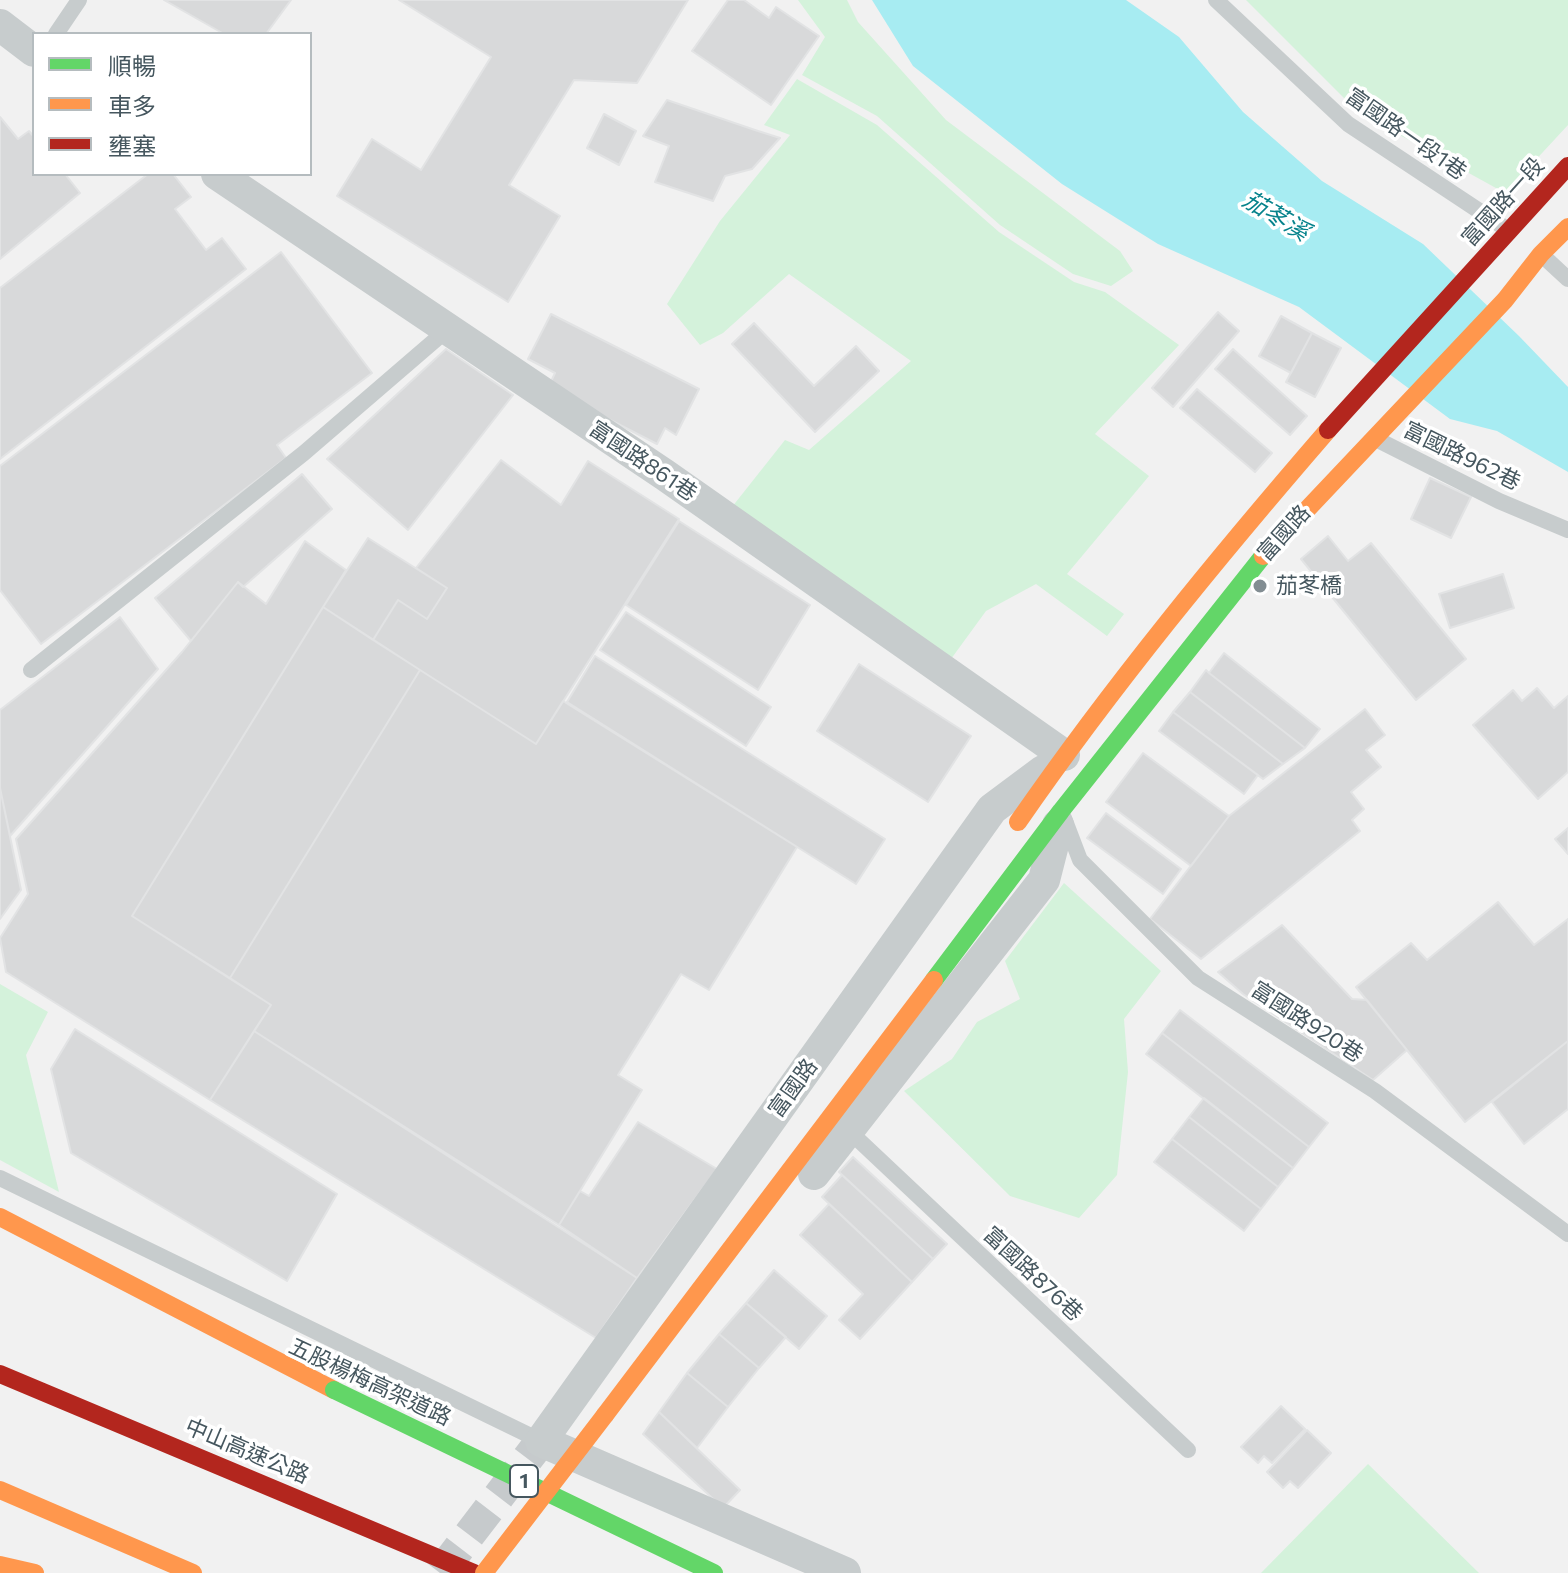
<!DOCTYPE html>
<meta charset="utf-8">
<style>
body{margin:0}
#map{position:relative;width:1568px;height:1573px;overflow:hidden;background:#f1f1f1;font-family:Commissioner,"Noto Sans TC",sans-serif}
canvas{display:block}
.legend{position:absolute;left:32px;top:32px;width:280px;height:144px;box-sizing:border-box;background:#fff;border:2px solid #b5bcbf;margin:0;padding:10px 14px;list-style:none;font-size:24px;color:#46575f}
.legend li{display:flex;align-items:center;gap:16px;height:40px}
.legend b{width:40px;border:2px solid #b5bcbf}
</style>
<div id="map">
<canvas width="1568" height="1573"></canvas>
<ul class="legend">
<li><b style="height:10px;background:#63d668"></b>順暢</li>
<li><b style="height:10px;background:#ff974d"></b>車多</li>
<li><b style="height:10px;background:#b3261e"></b>壅塞</li>
</ul>
</div>
<script>
const context = document.querySelector('canvas').getContext('2d');
context.lineJoin = 'round';
function fill(path, color) { context.fillStyle = color; context.fill(path, 'evenodd'); }
function trace(path, color, width, dash) { context.strokeStyle = color; context.lineWidth = width; context.lineCap = dash ? 'butt' : 'round'; context.setLineDash(dash || []); context.stroke(path); }
function write(font, color, halo, rows, align = 'center') {
  context.font = font + ' Commissioner,"Noto Sans TC",sans-serif'; context.lineWidth = 7; context.setLineDash([]); context.textBaseline = 'middle'; context.strokeStyle = halo; context.fillStyle = color; for (const [text, x, y, turn = 0] of rows) {
    context.save(); context.translate(x, y); context.rotate((+turn || 0) * Math.PI / 180); context.textAlign = isNaN(turn) ? turn : align; if (halo) context.strokeText(text, 0, 0); context.fillText(text, 0, 0); context.restore();
  }
}
fill(new Path2D(`
 M798 0H847L858 22 946 120 1120 251 1133 271 1111 286 1073 274 1000 225 877 116 802 75 825 37Z
 M1246 0H1568V125L1505 193 1358 112Z
 M797 79 877 125 999 232 1074 282 1105 292 1179 345 1095 434 1149 476 1067 574 1124 614 1107 636 1036 584 986 611 951 659 728 512 785 440 809 450 911 361 789 274 723 333 700 345 667 304 720 221 790 135 764 125Z
 M1064 883 1161 971 1124 1019 1128 1072 1117 1175 1079 1218 1010 1196 904 1091 952 1059 977 1022 1020 999 1005 961Z
 M0 984 48 1012 26 1055 59 1192 0 1160Z
 M1368 1464 1479 1573H1261Z`), '#d4f2db');
fill(new Path2D(`
 M872 0H1126L1179 37 1243 112 1322 181 1423 244 1519 336 1568 387V472L1497 431 1450 419 1299 307 1158 244 1062 184 913 66Z`), '#a7ecf2');
const building = new Path2D(`
 M164 0H291L266 34H224Z
 M399 0H688L637 83 574 80 509 185 560 216 508 302 337 196 372 139 421 170 491 57Z
 M728 0H744L769 18 776 7 819 36 771 105 692 51Z
 M667 100 755 130 780 138 752 169 725 176 713 201 655 182 669 146 643 136Z
 M604 114 636 131 619 165 587 148Z
 M0 117 18 139 29 131 34 137V174H65L80 193 0 259Z
 M148 174H173L191 197 175 209 206 250 222 238 246 269 0 459V288Z
 M281 252 372 373 277 445 286 458 41 644 0 590V466Z
 M1218 312 1239 331 1173 407 1152 388Z
 M551 314 699 389 676 435 665 428 657 444 548 388 555 373 528 359Z
 M1281 316 1312 333 1291 373 1259 356Z
 M754 323 814 386 856 346 879 371 815 432 732 344Z
 M1312 333 1341 348 1315 397 1286 382Z
 M446 349 513 395 408 530 327 459Z
 M1233 349 1307 416 1290 435 1215 369Z
 M1197 389 1272 453 1255 472 1180 408Z
 M501 460 561 505 588 461 679 519 536 744 373 640 398 600 427 619 447 588 416 568Z
 M302 474 332 509 243 587 238 582 191 641 155 598Z
 M1430 478 1471 497 1451 538 1411 519Z
 M679 521 810 605 758 690 626 605Z
 M1328 536 1348 561 1371 543 1466 659 1416 700 1301 559Z
 M368 538 447 588 427 619 398 600 373 640 323 607Z
 M305 541 346 570 132 916 271 1005 210 1100 6 972 0 938 28 894 16 839 182 652 238 582 266 604Z
 M1503 574 1514 608 1450 628 1439 594Z
 M323 607 420 670 230 978 132 916Z
 M626 612 771 707 746 746 600 650Z
 M120 617 158 669 10 836 0 788V710Z
 M1224 653 1320 729 1305 748 1209 673Z
 M595 656 885 839 856 884 567 702Z
 M859 664 971 736 928 802 817 731Z
 M420 670 536 744 563 701 797 847 709 990 681 974 618 1075 642 1090 559 1225 254 1031 271 1005 230 978Z
 M1206 670 1209 673 1305 748 1283 764 1190 692Z
 M1537 688 1554 708 1568 696V772L1538 799 1473 725 1513 690 1522 701Z
 M1190 692 1283 764 1263 779 1173 712Z
 M1365 709 1385 735 1366 750 1381 767 1351 792 1364 809 1352 820 1360 831 1201 959 1150 919 1229 816Z
 M1173 712 1258 775 1244 794 1159 731Z
 M1143 753 1229 816 1191 866 1106 802Z
 M0 788 21 890 0 919Z
 M1106 813 1181 869 1163 894 1087 838Z
 M1568 828V854L1555 839Z
 M1498 902 1534 945 1568 919V1041L1465 1122 1356 987 1411 943 1427 960Z
 M1282 925 1352 999 1367 1000 1407 1050 1373 1080 1243 994 1218 972Z
 M1180 1010 1328 1123 1309 1147 1162 1033Z
 M75 1029 337 1194 287 1281 71 1153 51 1069Z
 M254 1031 637 1278 596 1338 210 1100Z
 M1162 1033 1309 1147 1293 1168 1146 1054Z
 M1568 1041V1109L1524 1144 1492 1102Z
 M1204 1098 1293 1168 1278 1187 1189 1117Z
 M1189 1117 1278 1187 1261 1209 1172 1139Z
 M638 1122 717 1169 637 1278 559 1225 580 1191 589 1196Z
 M1172 1139 1261 1209 1244 1231 1154 1162Z
 M853 1157 947 1244 933 1259 839 1172Z
 M842 1175 933 1259 912 1282 822 1197Z
 M829 1204 912 1282 860 1339 839 1320 863 1294 800 1235Z
 M774 1270 827 1316 799 1349 746 1303Z
 M746 1303 786 1337 759 1368 719 1334Z
 M719 1334 759 1368 728 1407 687 1373Z
 M687 1373 728 1407 697 1448 659 1412Z
 M1281 1406 1305 1429 1272 1463 1264 1456 1258 1463 1241 1447Z
 M659 1412 740 1490 723 1508 643 1434Z
 M1307 1430 1331 1453 1298 1488 1290 1481 1283 1488 1267 1472Z`);
fill(building, '#d8d9da');
trace(building, '#e2e3e4', 2);
trace(new Path2D(`
 M440 1573 541 1441`), '#c6cacc', 32, [32, 16]);
trace(new Path2D(`
 M1216 0 1348 124 1508 230
 M56 34 79 0
 M1543 256 1568 279
 M1378 440 1499 501 1568 530
 M31 670 304 453 448 329
 M1064 818 1080 860 1198 978 1375 1091 1568 1234
 M848 1130 1188 1450
 M0 1178 541 1441`), '#c7cccd', 16);
trace(new Path2D(`
 M0 25 34 51
 M217 174 665 475 1064 755
 M814 1174 1044 880 1058 825
 M845 1573 541 1441 992 809 1043 771`), '#c7cccd', 32);
trace(new Path2D(`
 M934 980 1061 811 1263 556`), '#63d668', 18);
trace(new Path2D(`
 M1263 556 1505 300 1541 254 1568 227
 M1018 822C1113 685 1219 556 1328 430
 M0 1217 334 1390
 M605 1415 934 980
 M0 1490 193 1573
 M0 1565 35 1573`), '#ff974d', 18);
trace(new Path2D(`
 M1328 430 1568 166
 M0 1374 474 1573`), '#b3261e', 18);
trace(new Path2D(`
 M334 1390 714 1573`), '#63d668', 18);
trace(new Path2D(`
 M484 1573 605 1415`), '#ff974d', 18);
for (const [x, y, r, color] of [
 [1260,586,8,"#828d92"]
]) { const dot = new Path2D(); dot.arc(x, y, r, 0, 2 * Math.PI); context.fillStyle = color; context.fill(dot); trace(dot, '#fff', 3); }
for (const [x, y, w] of [
 [524,1481,28]
]) { const box = new Path2D(); box.roundRect(x - w / 2, y - 16, w, 32, 6); context.fillStyle = '#fff'; context.fill(box); trace(box, '#46575f', 2); }
write('bold 20px', '#46575f', null, [
 ["1",524,1481]
]);
write('22px', '#46575f', '#fff', [
 ["富國路一段1巷",1406,134,35],
 ["富國路一段",1503,202,-48],
 ["富國路962巷",1462,456,26],
 ["富國路861巷",643,461,34],
 ["富國路",1284,533,-48],
 ["富國路920巷",1307,1022,33],
 ["富國路",793,1088,-54],
 ["富國路876巷",1033,1274,43],
 ["五股楊梅高架道路",370,1382,25],
 ["中山高速公路",247,1451,23]
]);
write('22px', '#46575f', '#fff', [
 ["茄苳橋",1276,586]
], 'left');
write('italic 24px', '#06838c', '#fff', [
 ["茄苳溪",1276,216,31]
]);
</script>
